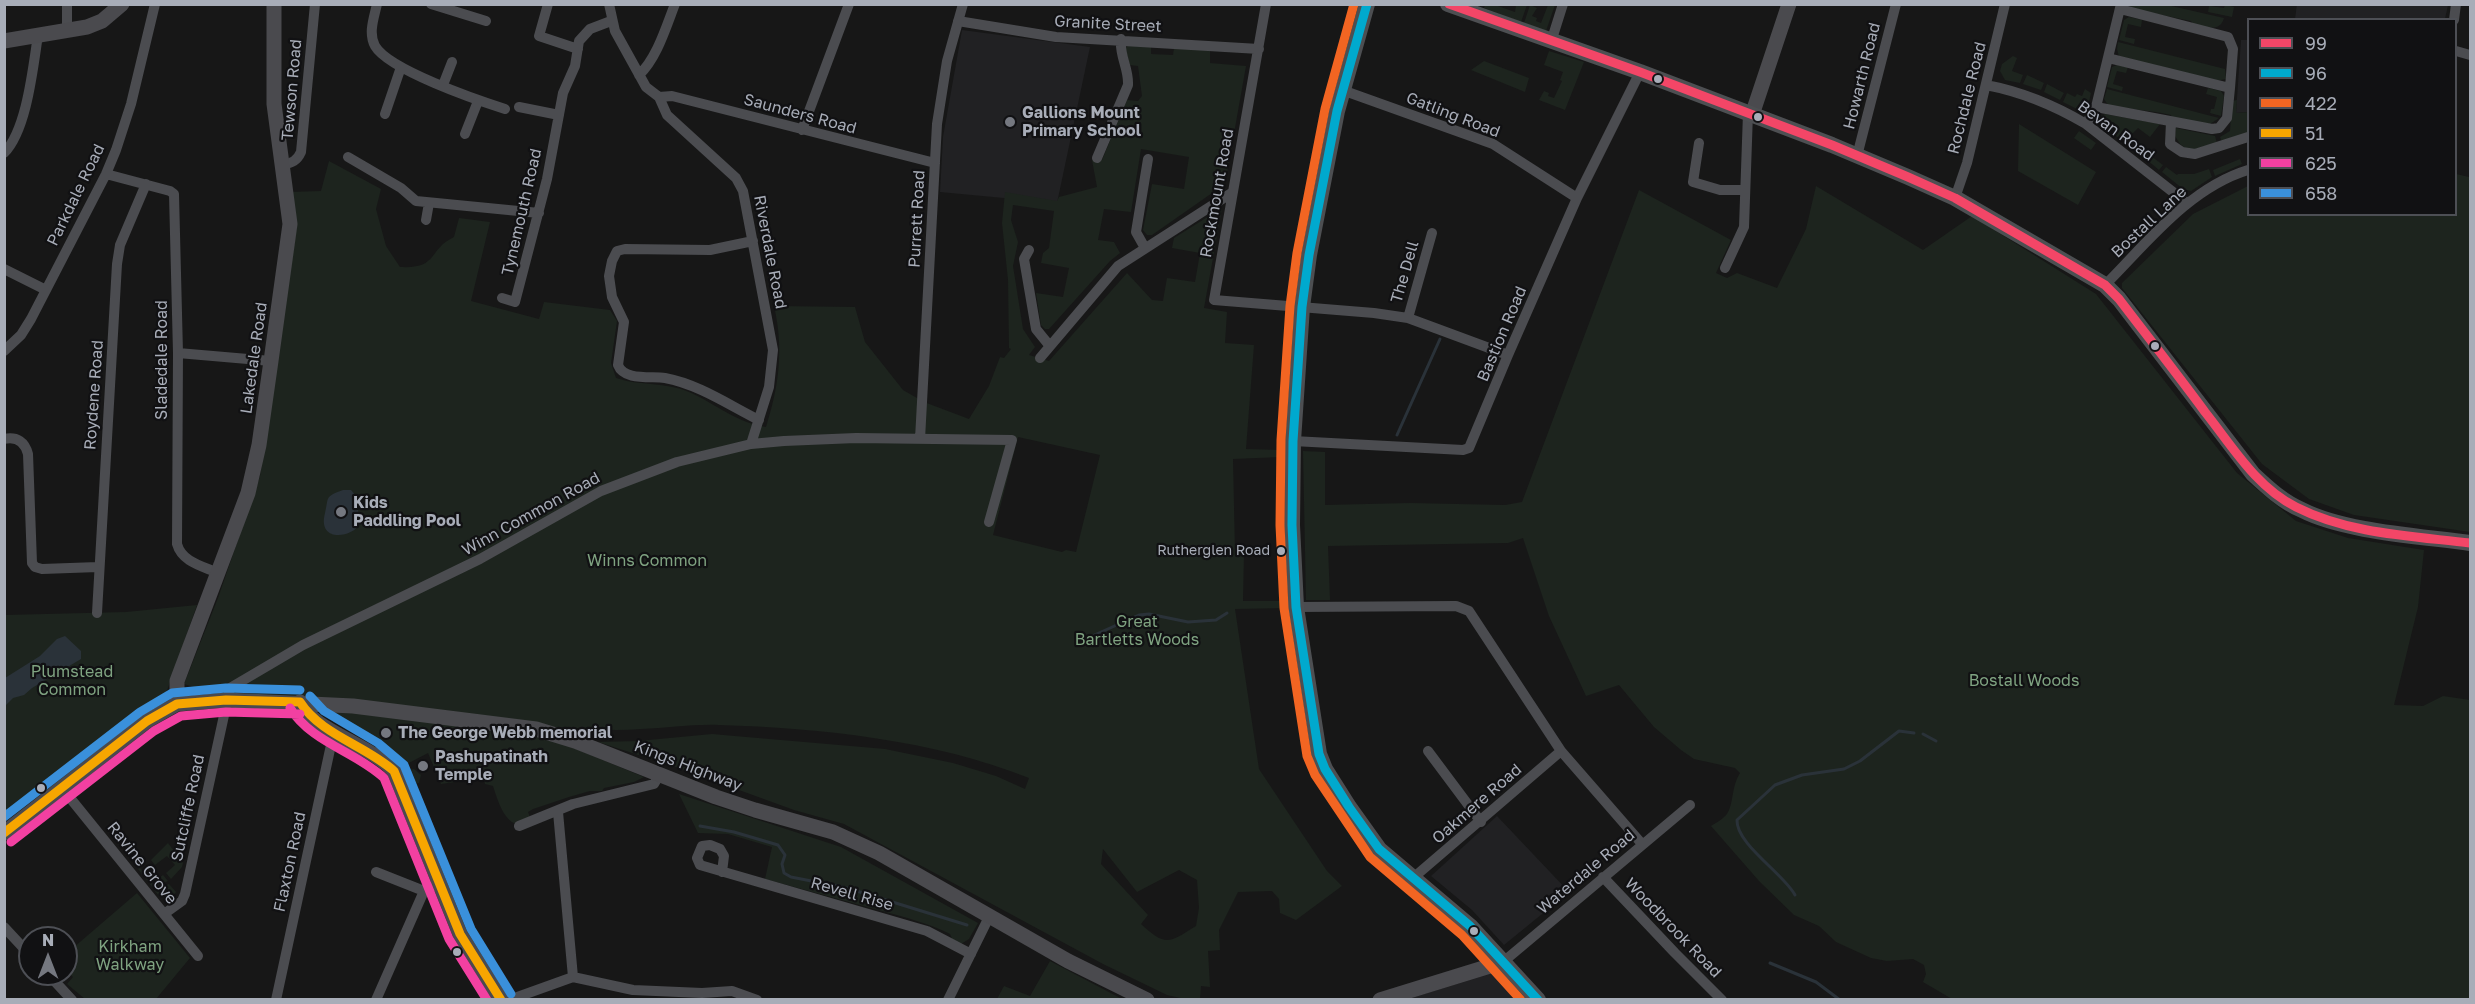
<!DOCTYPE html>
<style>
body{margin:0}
#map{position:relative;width:2475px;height:1004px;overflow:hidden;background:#171717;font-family:"Golos Text",sans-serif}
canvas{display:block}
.frame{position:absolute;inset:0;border:6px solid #a8adb8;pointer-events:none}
.legend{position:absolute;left:2247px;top:18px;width:210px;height:198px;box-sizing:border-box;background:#111113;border:2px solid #4d4f55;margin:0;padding:8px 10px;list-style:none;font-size:18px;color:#a8adb8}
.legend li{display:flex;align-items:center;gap:12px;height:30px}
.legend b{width:30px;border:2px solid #4d4f55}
.north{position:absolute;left:18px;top:926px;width:60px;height:60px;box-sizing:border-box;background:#111113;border:2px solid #4d4f55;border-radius:50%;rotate:0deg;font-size:16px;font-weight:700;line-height:24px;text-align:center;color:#a8adb8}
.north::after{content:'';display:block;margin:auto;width:21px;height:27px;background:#757880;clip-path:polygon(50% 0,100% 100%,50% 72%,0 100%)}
</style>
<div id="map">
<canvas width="2475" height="1004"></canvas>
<div class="frame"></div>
<ul class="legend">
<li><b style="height:8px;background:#f34667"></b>99</li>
<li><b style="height:8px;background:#00a9ce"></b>96</li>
<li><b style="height:8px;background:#f26522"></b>422</li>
<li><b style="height:8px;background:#f7a600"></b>51</li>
<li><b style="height:8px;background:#f240a1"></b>625</li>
<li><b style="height:8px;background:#3a90db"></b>658</li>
</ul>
<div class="north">N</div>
</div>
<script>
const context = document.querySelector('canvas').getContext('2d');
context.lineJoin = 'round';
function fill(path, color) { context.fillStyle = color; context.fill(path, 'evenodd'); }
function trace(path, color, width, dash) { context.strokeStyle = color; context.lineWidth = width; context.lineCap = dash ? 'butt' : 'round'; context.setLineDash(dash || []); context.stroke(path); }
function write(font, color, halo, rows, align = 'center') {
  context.font = font + ' "Golos Text",sans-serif'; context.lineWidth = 4.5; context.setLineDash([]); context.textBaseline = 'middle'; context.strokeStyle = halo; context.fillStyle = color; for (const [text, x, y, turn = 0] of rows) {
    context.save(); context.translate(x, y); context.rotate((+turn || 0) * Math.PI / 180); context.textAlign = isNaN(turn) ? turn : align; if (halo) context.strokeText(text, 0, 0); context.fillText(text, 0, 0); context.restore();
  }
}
fill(new Path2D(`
 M2297 4H2448V5L2445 19H2295Z
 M962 30 1090 47 1057 203 940 192 943 137Z
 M2241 40H2248V112L2236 113Z
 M1497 816 1569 892 1504 945 1472 910 1431 876Z
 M1493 973 1521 999 1405 1000Z`), '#212123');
fill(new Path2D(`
 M1485 5H1495L1515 12 1516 5H1527L1521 22 1484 8Z
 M1530 5 1537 8 1532 16 1537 18 1536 21 1541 23 1548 5H1555L1546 31 1524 23Z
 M2130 5H2167L2224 18C2220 33 2204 27 2193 24L2191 21 2132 9Z
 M2225 5 2234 7 2232 17 2208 12 2209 6 2224 8Z
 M2129 17 2142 20 2141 27 2128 24 2125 37 2135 39 2134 44 2119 40 2124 20Z
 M2118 42 2225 69 2226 79 2215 81 2119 57 2117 49Z
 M1129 45 1151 46V54L1173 55 1174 48 1210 50V63L1246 66 1225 184 1152 235H1147L1143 230 1152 184 1184 189 1189 157 1141 149 1131 212 1104 209 1098 240 1114 242 1120 253 1110 261 1049 329H1045L1041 325 1036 293 1063 297 1069 268 1041 263 1043 253 1049 248 1054 211 1013 205 1011 220 1018 242 1013 266 1023 329 1035 347 1029 355 1049 361 1127 273 1152 300 1163 301 1167 278 1195 282 1200 253 1172 248 1174 238 1222 208 1204 308 1227 312 1225 343 1254 345 1246 449 1281 450V457L1233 459 1235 553H1244L1243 601H1286L1287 608 1235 609 1259 769 1327 871 1342 886 1296 920 1280 913 1279 899 1272 891 1238 892 1219 930 1220 950 1208 951 1210 987 1201 986 1200 999H1185L1167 995 1103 964 844 824 794 810 673 766 598 742 638 741 712 734 885 749 953 763 996 776 1025 789 1029 778C934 740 821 728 719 725 693 724 667 728 641 729 617 731 592 729 568 729L566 745 644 777 634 782 604 788 602 791H590L569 797 533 809 528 812 530 817 520 825C504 823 498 801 493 786L485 784 484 778 441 784 428 753 401 767 385 749 333 722 329 699 215 694 184 684 218 598 260 476 297 225 289 192 321 191 329 161 381 189 376 209 386 246 400 267C439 269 427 250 454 237L459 218 490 222 471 301 539 319 544 302 610 310 617 321 611 363 616 378C640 386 666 382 689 392 716 404 737 423 766 427 779 386 784 349 774 306L855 307 865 342 903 390 924 402 969 419 989 386 1000 357 1004 358 1011 349 1009 348 1008 280 1002 223 1005 192 1057 201 1059 197 1097 187 1092 160H1102L1127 100 1138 101 1142 96 1138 66 1130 65 1125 48ZM1018 437 1100 455 1076 552 1066 550 1062 552 993 535ZM1103 849 1137 892 1179 870 1197 880 1199 908 1196 926C1169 943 1166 947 1141 924L1148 915 1101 864Z
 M1549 51 1584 62 1565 110 1539 100 1544 91 1549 93 1548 96 1554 98 1562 81 1560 80 1563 72 1544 65Z
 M2013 56 2017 58 2012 71 2023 75 2020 83 2005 80 2000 71 2002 64Z
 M1484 61 1529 78 1525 92 1471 70Z
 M2117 65 2128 67 2126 73 2117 71 2113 84 2123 87 2122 91 2107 87 2112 67Z
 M2027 75 2044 83 2041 90 2023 84Z
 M2047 84 2064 93 2060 100 2044 92Z
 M2208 88 2221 91 2224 96 2221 116 2210 113 2211 109H2214L2217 97 2206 94Z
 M2085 89 2091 93 2088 106 2079 110 2063 102 2067 93 2075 97 2077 94 2082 96Z
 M2107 89 2219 118 2210 124 2172 118 2171 115C2150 110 2130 110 2108 105L2104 99Z
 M2237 100 2236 113 2248 112 2247 135 2222 142 2220 137 2230 131 2232 101Z
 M2105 114 2160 124 2150 137 2138 128 2124 142 2102 125 2101 116Z
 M2019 124 2096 172 2078 205 2018 171Z
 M2176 128 2215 136 2217 143 2189 151 2180 144 2175 136Z
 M2079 131 2096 143 2091 150 2074 138Z
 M2143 150 2163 165 2159 170 2140 154Z
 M2240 159 2242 164 2215 176 2213 170Z
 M2166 167 2177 175 2178 174H2194L2209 169 2212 177 2191 191 2183 189 2162 172Z
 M2470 171V532L2354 515 2309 499 2262 464 2122 288V283L2193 214 2248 186V214H2456V174L2469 177Z
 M1816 186 1923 250 1972 216 2096 294 2237 473 2296 521 2348 538 2424 550 2418 607 2394 705 2423 706 2443 696 2470 700V999H1952L1923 982 1926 974 1924 965 1913 959 1887 961 1871 958 1836 942 1819 926 1794 915 1759 881 1711 826C1716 823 1723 819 1727 814 1734 803 1731 787 1740 773L1735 768 1694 759 1681 750 1654 727 1619 685 1586 696 1549 616 1523 538 1508 543 1328 546 1330 600H1306L1303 451 1325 452V505L1410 503 1505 505 1522 502 1639 190 1731 240 1716 273 1727 278 1737 273 1777 288 1806 229Z
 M197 605 163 702 115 735 5 821V615L126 612Z
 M414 769 421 775 419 783H414L413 786 405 784 402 771Z
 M679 794 841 847 978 923 969 939 961 944 952 939 950 934C935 926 920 922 904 917L765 879 772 847 728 834 698 833Z
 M168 843 183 863 182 867 171 879 166 873 175 865 167 856 155 865 151 860Z
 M140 868 153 883 163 875 168 881 153 888 138 869Z
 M169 884 176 892 173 896 160 897 154 890Z
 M137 893 190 958 156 999H85L67 984 73 977 66 970V954Z
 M1050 961 1122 999H997L1004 986 1030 996Z`), '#1d241e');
fill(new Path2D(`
 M343 490H351L356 496 360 524C353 537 317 544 325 513 329 497 324 497 343 490Z
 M65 636 81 651V659L32 688 24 695 13 698 5 706V678L40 656 57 639Z`), '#2a3239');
trace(new Path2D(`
 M1397 435 1440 339
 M1090 637 1139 615 1149 614 1188 622 1216 620 1227 613
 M1923 734 1936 741
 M700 826 734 832 778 845 785 855 782 864 784 873 791 877 847 888 967 925
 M1795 895C1784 874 1736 844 1737 820L1775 785 1802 775 1844 769 1860 761 1899 731 1914 733
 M1770 963 1816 982 1840 1000`), '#2a3239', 3);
trace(new Path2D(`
 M377 4C374 18 368 33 375 46 389 70 477 100 505 109
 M431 4 486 21
 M548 4 539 36 578 49
 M609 4 615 31 646 87 659 97 667 115 736 178 743 191 773 350 769 387 751 444
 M1266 4 1214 300 1374 313 1408 318 1508 355
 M2120 9 2228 37 2233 49 2230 88
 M2454 20 2456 4
 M958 21 1056 37 1259 49
 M67 31V4
 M1551 42 1563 4
 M2456 51 2470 55
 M639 75C657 58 666 27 675 4
 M443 85 452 62
 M1986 85C2023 92 2054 105 2086 124L2187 203
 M1342 90 1493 144 1577 198
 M659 97 672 96 935 163
 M519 107 559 115
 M2096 107 2212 129 2219 128 2227 118 2230 88 2108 58
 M385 114 401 67
 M2171 122 2170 144 2182 152 2195 154 2248 137
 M2086 124 2096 107 2121 4
 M802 130 849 4
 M465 134 478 101
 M1699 143 1693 182 1720 190H1745
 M4 153C27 130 33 67 38 35
 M1857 156 1896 4
 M348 157 401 188 416 201 539 213
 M1097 158 1128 85C1129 68 1119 56 1121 39
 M282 165C292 163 297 161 301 152L315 4
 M106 174 170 191 174 194 178 353 177 544C182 562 202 566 218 573
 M1955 198 1967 163 2005 4
 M426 220 429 203
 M753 241 710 250 625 249 617 251 612 261 609 276 612 297 624 322 618 365C624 381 651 376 665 378 698 384 729 405 759 420
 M1145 248 1136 232 1148 159
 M1029 250 1024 259 1036 329 1049 345
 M1725 268 1744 227 1748 113
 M4 269 46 290
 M2105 285C2147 243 2189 188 2248 170
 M502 298 515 302 547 179 563 93 575 66 579 41 590 29 611 21
 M1408 318 1432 233
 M4 351 21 335 31 319 106 174 116 150 131 104 155 4
 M178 353 271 361
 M1040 358 1118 266 1233 192
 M4 439C17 436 25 442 28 454L32 563 35 567 42 569 98 567
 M920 439 937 124 947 61 963 4
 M1293 441 1463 450 1469 448 1508 355 1577 198 1640 72
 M1296 607 1456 606 1469 611 1561 751 1642 844
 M97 613 117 264 120 245 146 184
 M1428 751 1481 822
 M62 788 198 956
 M519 826 573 804 654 784 660 774
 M376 872 424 891
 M722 872 724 856 720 849 710 845 702 846 697 858 700 865 927 931 971 954
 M1603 877 1675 953 1722 1000
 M1413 878 1561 751
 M164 914 182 901 185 894 230 688 303 645 480 559 601 491 677 462 751 444 784 441 856 438 1012 440 989 522
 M4 927 30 955
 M1503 962 1690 805
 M48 974 72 1000
 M573 977 633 990 702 993 732 991 757 1000
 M276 1000 334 731
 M376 1000 424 891 439 883
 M509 1000 573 977 558 812
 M948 1000 989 917`), '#4b4c50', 10);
trace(new Path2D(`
 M4 41 87 27 102 21 122 4
 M1752 115 1789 4
 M300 702C311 730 371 745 394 771L460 934 501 1000
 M177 704V681L248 493 259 445 271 361 290 224 274 104V4
 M4 833 147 721 177 704 226 700 353 706 536 729 575 741 716 797 755 810 833 832 879 853 1068 961 1147 1000
 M1380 1000 1503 962`), '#4a4a4e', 15);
trace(new Path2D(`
 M1367 4 1337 111 1309 255 1302 307 1293 441 1292 525 1296 607 1319 754 1325 769 1349 807 1379 849 1470 926 1538 1000
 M1448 4 1640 72 1832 145 1908 177 1955 198 2105 285 2119 299 2253 474C2268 488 2283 502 2302 510 2345 532 2421 536 2470 543`), '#4d4f52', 16);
trace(new Path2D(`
 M1449 4 1640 72 1832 145 1908 177 1955 198 2105 285 2119 299C2148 337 2177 374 2205 412 2232 446 2256 487 2296 507 2349 534 2412 536 2470 543`), '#f34667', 9);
trace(new Path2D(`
 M1367 4 1337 111 1309 255 1302 307 1293 441 1292 525 1296 607 1319 754 1325 769 1349 807 1379 849 1470 926 1538 1000`), '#00a9ce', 9);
trace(new Path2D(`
 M1354 4 1325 109 1297 253 1290 306 1281 440 1280 525 1284 608 1307 756 1315 775 1370 857 1462 935 1521 1000`), '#f26522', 9);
trace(new Path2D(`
 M300 702C321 735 365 745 394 771L460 934 501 1000
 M4 833 147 721 177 704 226 700 300 702`), '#f7a600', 9);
trace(new Path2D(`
 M290 708C312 743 355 751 384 778L449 939 487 1000
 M11 842 154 731 181 716 226 712 300 714`), '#f240a1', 9);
trace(new Path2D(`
 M310 696 324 711 378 743 404 765 471 929 511 994
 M4 817 140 712 172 693 226 688 300 690`), '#3a90db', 9);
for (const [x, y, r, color] of [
 [1658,79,5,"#a8adb8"],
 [1758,117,5,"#a8adb8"],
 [1010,122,6,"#757880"],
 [2155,346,5,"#a8adb8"],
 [341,512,6,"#757880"],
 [1281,551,5,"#a8adb8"],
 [386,733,6,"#757880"],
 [423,766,6,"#757880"],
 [41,788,5,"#a8adb8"],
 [1474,931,5,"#a8adb8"],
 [457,952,5,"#a8adb8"]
]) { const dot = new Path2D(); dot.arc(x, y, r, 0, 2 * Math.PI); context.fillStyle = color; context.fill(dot); trace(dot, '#111113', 2); }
write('14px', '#a8adb8', '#111113', [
 ["Rutherglen Road",1270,551]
], 'right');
write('16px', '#a8adb8', '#111113', [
 ["Granite Street",1108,24,3],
 ["Howarth Road",1862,76,-76],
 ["Tewson Road",292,90,-85],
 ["Rochdale Road",1967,98,-76],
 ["Saunders Road",800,114,15],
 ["Gatling Road",1453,115,21],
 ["Bevan Road",2116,131,36],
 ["Rockmount Road",1217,193,-80],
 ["Parkdale Road",76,195,-64],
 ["Tynemouth Road",522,212,-77],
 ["Purrett Road",917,219,-87],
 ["Bostall Lane",2149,222,-43],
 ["Riverdale Road",770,252,79],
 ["The Dell",1405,272,-74],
 ["Bastion Road",1502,334,-67],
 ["Lakedale Road",254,358,-82],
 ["Sladedale Road",162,360,-90],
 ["Roydene Road",94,395,-86],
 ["Winn Common Road",531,514,-29],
 ["Kings Highway",688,766,21],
 ["Oakmere Road",1477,804,-41],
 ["Sutcliffe Road",188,808,-78],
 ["Flaxton Road",290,862,-78],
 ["Ravine Grove",142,863,51],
 ["Waterdale Road",1586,872,-40],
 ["Revell Rise",852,894,16],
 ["Woodbrook Road",1673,928,46]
]);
write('bold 16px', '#a8adb8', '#111113', [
 ["Gallions Mount",1022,113],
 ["Primary School",1022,131],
 ["Kids",353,503],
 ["Paddling Pool",353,521],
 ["The George Webb memorial",398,733],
 ["Pashupatinath",435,757],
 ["Temple",435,775]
], 'left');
write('16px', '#7fa381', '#111113', [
 ["Winns Common",647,561],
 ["Great",1137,622],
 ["Bartletts Woods",1137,640],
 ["Plumstead",72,672],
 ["Common",72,690],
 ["Bostall Woods",2024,681],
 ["Kirkham",130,947],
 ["Walkway",130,965]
]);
</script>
